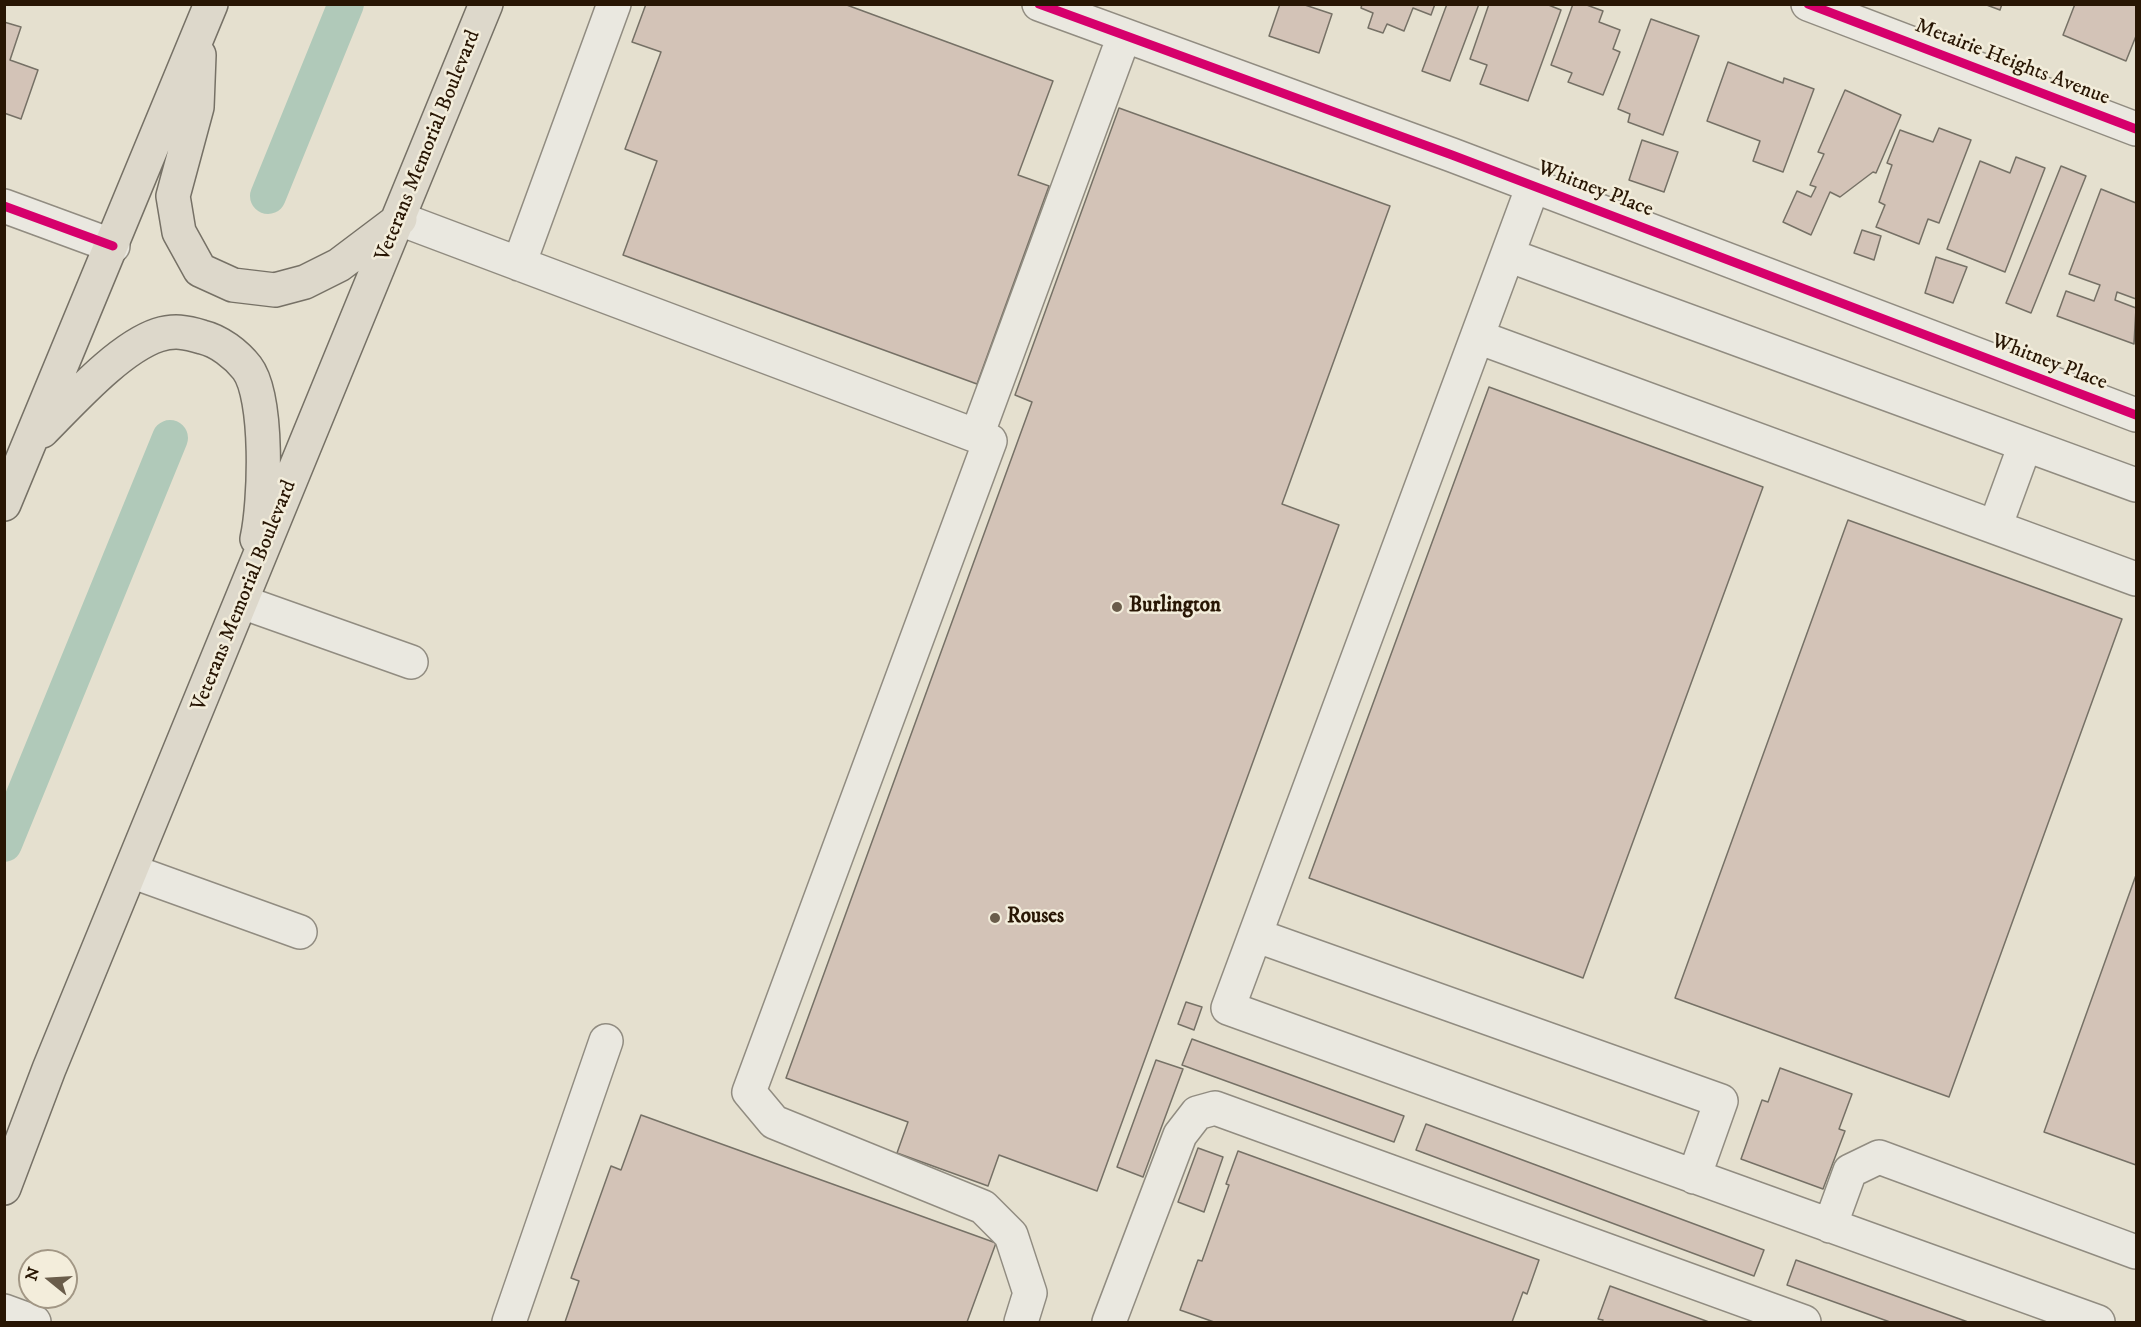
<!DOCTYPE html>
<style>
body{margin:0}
#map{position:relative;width:2141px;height:1327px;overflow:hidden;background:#e5e0cf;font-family:"IM FELL DW Pica",serif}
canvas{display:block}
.frame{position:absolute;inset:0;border:6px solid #281604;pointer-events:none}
.north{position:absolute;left:18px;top:1249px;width:60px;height:60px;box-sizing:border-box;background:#f3eddb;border:2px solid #a29785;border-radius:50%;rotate:288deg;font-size:16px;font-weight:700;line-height:24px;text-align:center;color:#281604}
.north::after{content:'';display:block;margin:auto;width:21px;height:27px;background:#6a5d4b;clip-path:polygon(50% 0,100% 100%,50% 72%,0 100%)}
</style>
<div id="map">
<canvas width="2141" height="1327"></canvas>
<div class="frame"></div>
<div class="north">N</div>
</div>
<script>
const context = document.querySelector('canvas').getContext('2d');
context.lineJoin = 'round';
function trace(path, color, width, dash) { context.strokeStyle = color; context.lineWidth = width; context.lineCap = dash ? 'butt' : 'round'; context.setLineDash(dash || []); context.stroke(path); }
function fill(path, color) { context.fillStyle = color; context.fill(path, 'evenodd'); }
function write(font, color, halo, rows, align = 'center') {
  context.font = font + ' "IM FELL DW Pica",serif'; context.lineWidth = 5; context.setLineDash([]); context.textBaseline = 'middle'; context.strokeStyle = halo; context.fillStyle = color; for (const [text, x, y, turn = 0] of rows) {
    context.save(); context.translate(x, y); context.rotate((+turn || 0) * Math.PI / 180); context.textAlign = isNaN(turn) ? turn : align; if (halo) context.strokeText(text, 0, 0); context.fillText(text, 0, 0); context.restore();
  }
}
trace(new Path2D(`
 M268 196 346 4
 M4 844 170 438`), '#b0c9b9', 36);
const building = new Path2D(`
 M646 4H844L1053 81 1018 175 1049 186 977 384 623 255 657 161 625 149 661 52 632 42Z
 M1280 4H1302L1332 14 1319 53 1269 36Z
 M1362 4H1435L1431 15 1413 8 1404 31 1387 24 1383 33 1368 28 1373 13 1361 8Z
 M1447 4H1479L1450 81 1422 71Z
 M1489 4H1546L1561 10 1528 101 1480 84 1487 65 1470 59Z
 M1573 4H1584L1603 11 1599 22 1620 30 1613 49 1620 52 1603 95 1568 82 1572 73 1551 65Z
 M1984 4H2002L2000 10Z
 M2075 4H2136V36L2126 61 2063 35Z
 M1651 19 1699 36 1663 135 1628 122 1630 114 1618 109Z
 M4 22 21 27 10 60 38 70 21 119 4 113Z
 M1728 62 1783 83 1784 78 1814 89 1783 172 1753 161 1760 141 1707 121Z
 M1845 90 1901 115 1876 173 1873 172 1840 197 1830 192 1811 235 1783 222 1797 191 1811 197 1816 187 1810 185 1824 154 1818 152Z
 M1119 108 1390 206 1282 504 1339 525 1097 1191 999 1155 988 1186 897 1153 908 1122 786 1078 1032 402 1015 395Z
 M1939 128 1971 140 1939 223 1928 219 1919 244 1876 227 1885 205 1879 202 1892 165 1887 163 1900 130 1933 142Z
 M1642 140 1678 152 1664 192 1629 180Z
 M2016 157 2045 168 2005 272 1947 249 1980 161 2010 173Z
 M2061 166 2086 176 2031 313 2006 303Z
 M2101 189 2136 203V299L2117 292 2115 300 2136 308 2134 344 2057 316 2066 291 2094 301 2100 285 2069 274Z
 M1862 230 1881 236 1874 260 1854 253Z
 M1936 257 1967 267 1953 303 1925 293Z
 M1489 387 1763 487 1583 978 1309 878Z
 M1848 520 2122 619 1949 1097 1675 998Z
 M2136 875V1165L2044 1132Z
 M1186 1002 1202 1007 1194 1030 1178 1024Z
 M1192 1039 1404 1116 1394 1142 1182 1065Z
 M1156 1060 1183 1069 1143 1177 1117 1167Z
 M1780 1068 1852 1094 1839 1129 1845 1131 1823 1189 1741 1159 1762 1100 1768 1102Z
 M641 1115 996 1243 967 1322H565L579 1281 571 1278 611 1166 621 1170Z
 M1426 1124 1764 1250 1754 1276 1416 1150Z
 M1198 1148 1223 1157 1204 1212 1178 1202Z
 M1238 1151 1539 1260 1527 1294 1523 1292 1512 1322H1214L1180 1310 1198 1260 1202 1261 1229 1185 1226 1184Z
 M1796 1260 1968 1322H1890L1787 1285Z
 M1610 1286 1709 1322H1602L1603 1320 1598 1319Z`);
fill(building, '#d3c3b7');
trace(building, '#767166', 1.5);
const minor = new Path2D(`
 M1039 4 1452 155 2136 415
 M1808 4 2136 129
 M1533 186 1228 1008 2098 1322
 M4 206 113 246
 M400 219 990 441 749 1092 774 1122 983 1207 1011 1235 1030 1293 1021 1322
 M1508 255 2136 485
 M519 264 614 4
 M1478 337 2136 579
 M977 435 1124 36
 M1995 527 2025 445
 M242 602 411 662
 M131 871 300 932
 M1255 935 1721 1101 1694 1177
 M1830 1226 1850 1171 1879 1157 2136 1252
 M4 1311 34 1322
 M509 1322 606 1041
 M1109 1322 1180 1135 1197 1113 1215 1108 1804 1322`);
const major = new Path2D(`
 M199 55 197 107 173 196 179 232 200 270 233 285 275 290 305 282 339 265 400 219
 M42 431C72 401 119 348 158 335 174 330 186 332 202 337 219 341 236 354 247 368 269 397 265 503 257 539
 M4 504 211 4
 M4 1188 49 1069 486 4`);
trace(minor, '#918c81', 36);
trace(major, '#767166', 36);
trace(minor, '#eae8e0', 33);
trace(major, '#ddd8cb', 33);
trace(new Path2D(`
 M1039 4 1452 155 2136 415
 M1808 4 2136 129
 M4 206 113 246`), '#d6006c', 9);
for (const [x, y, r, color] of [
 [1117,607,6,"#6a5d4b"],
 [995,918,6,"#6a5d4b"]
]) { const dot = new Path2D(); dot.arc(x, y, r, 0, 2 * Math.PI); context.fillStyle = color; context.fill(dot); trace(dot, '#f3eddb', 2); }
write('21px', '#281604', '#f3eddb', [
 ["Metairie Heights Avenue",2012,63,21],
 ["Veterans Memorial Boulevard",429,146,-68],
 ["Whitney Place",1595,190,21],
 ["Whitney Place",2049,363,21],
 ["Veterans Memorial Boulevard",245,596,-68]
]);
write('bold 21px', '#281604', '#f3eddb', [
 ["Burlington",1129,607],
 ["Rouses",1007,918]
], 'left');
</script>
